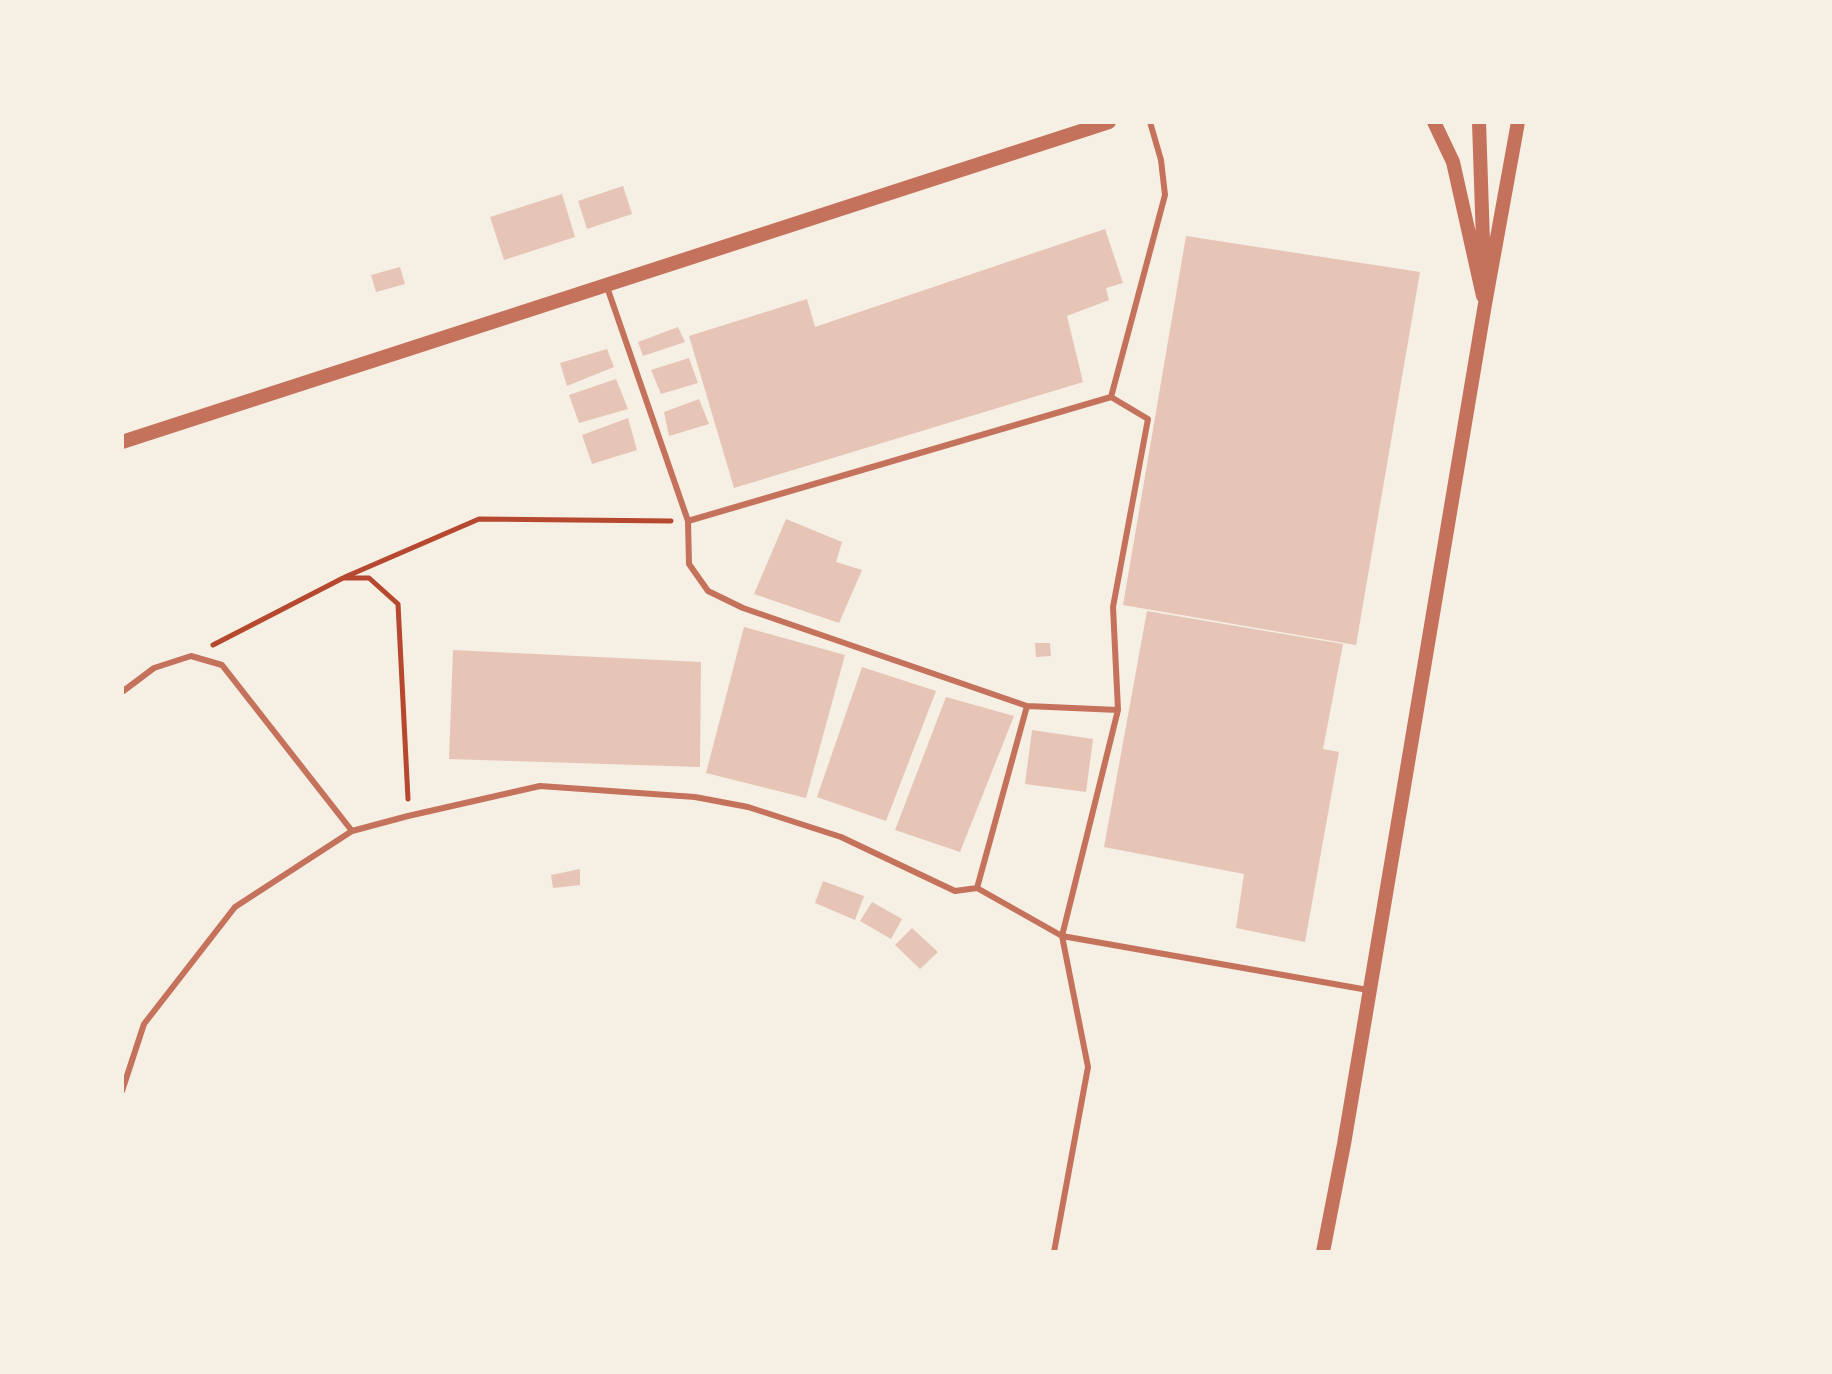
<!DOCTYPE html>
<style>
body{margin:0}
#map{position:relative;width:1832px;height:1374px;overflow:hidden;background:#f6efe4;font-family:"Golos Text",sans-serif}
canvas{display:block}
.frame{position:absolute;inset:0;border:124px solid #f6efe4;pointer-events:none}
</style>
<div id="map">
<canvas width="1832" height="1374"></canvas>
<div class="frame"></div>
</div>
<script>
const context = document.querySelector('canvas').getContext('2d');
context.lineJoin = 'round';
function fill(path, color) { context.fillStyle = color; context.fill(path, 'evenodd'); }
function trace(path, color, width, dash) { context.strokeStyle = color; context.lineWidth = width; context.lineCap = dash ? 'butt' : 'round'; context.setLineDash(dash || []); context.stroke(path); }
fill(new Path2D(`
 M623 186 632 214 587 229 578 201Z
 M562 194 575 237 504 260 490 217Z
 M1105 229 1123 283 1106 288 1109 300 1067 316 1083 382 734 488 689 336 807 299 815 327Z
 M1186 236 1420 272 1356 645 1123 605Z
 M400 267 405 284 376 292 371 275Z
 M678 327 685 342 643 356 638 342Z
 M607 349 614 367 567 386 560 363Z
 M689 358 698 383 661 394 651 370Z
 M616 379 628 409 579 423 569 395Z
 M699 399 709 424 669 436 664 412Z
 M628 418 637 450 592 464 582 435Z
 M786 519 842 542 836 562 862 570 839 623 754 594Z
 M1147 611 1343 644 1323 749 1339 752 1305 942 1236 928 1244 874 1104 847Z
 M744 627 845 655 806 798 706 773Z
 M1035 643H1050L1051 656 1036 657Z
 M453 650 701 662 700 767 449 759Z
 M862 667 936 691 886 821 817 797Z
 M946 697 1014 716 960 852 895 830Z
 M1032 730 1093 739 1086 792 1025 784Z
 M580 869V885L553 888 551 875Z
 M823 881 864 896 855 920 815 903Z
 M872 902 902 919 891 939 860 921Z
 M912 928 938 952 920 969 895 945Z`), '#e6c5b7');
trace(new Path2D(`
 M345 577 479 519 671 521
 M213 645 343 578H369L398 604 408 799`), '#b5482f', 5);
trace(new Path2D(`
 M607 287 688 521
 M122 692 154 668 191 656 222 665 352 831
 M1027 706 743 608 708 591 689 564 688 521 1111 397
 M1118 710 1027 706 977 888 1062 936 1118 710 1113 607 1148 419 1111 397 1165 195 1161 160 1150 122
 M122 1091 144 1024 235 907 352 831 408 816 540 786 695 797 748 807 841 837 955 891 977 888
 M1054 1252 1088 1067 1062 936 1368 990`), '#c5725c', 6);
trace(new Path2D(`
 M1434 122 1453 162 1483 296
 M1479 122 1484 272
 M122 442 1109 122
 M1323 1252 1344 1144 1485 304 1518 122`), '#c5725c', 14);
</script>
